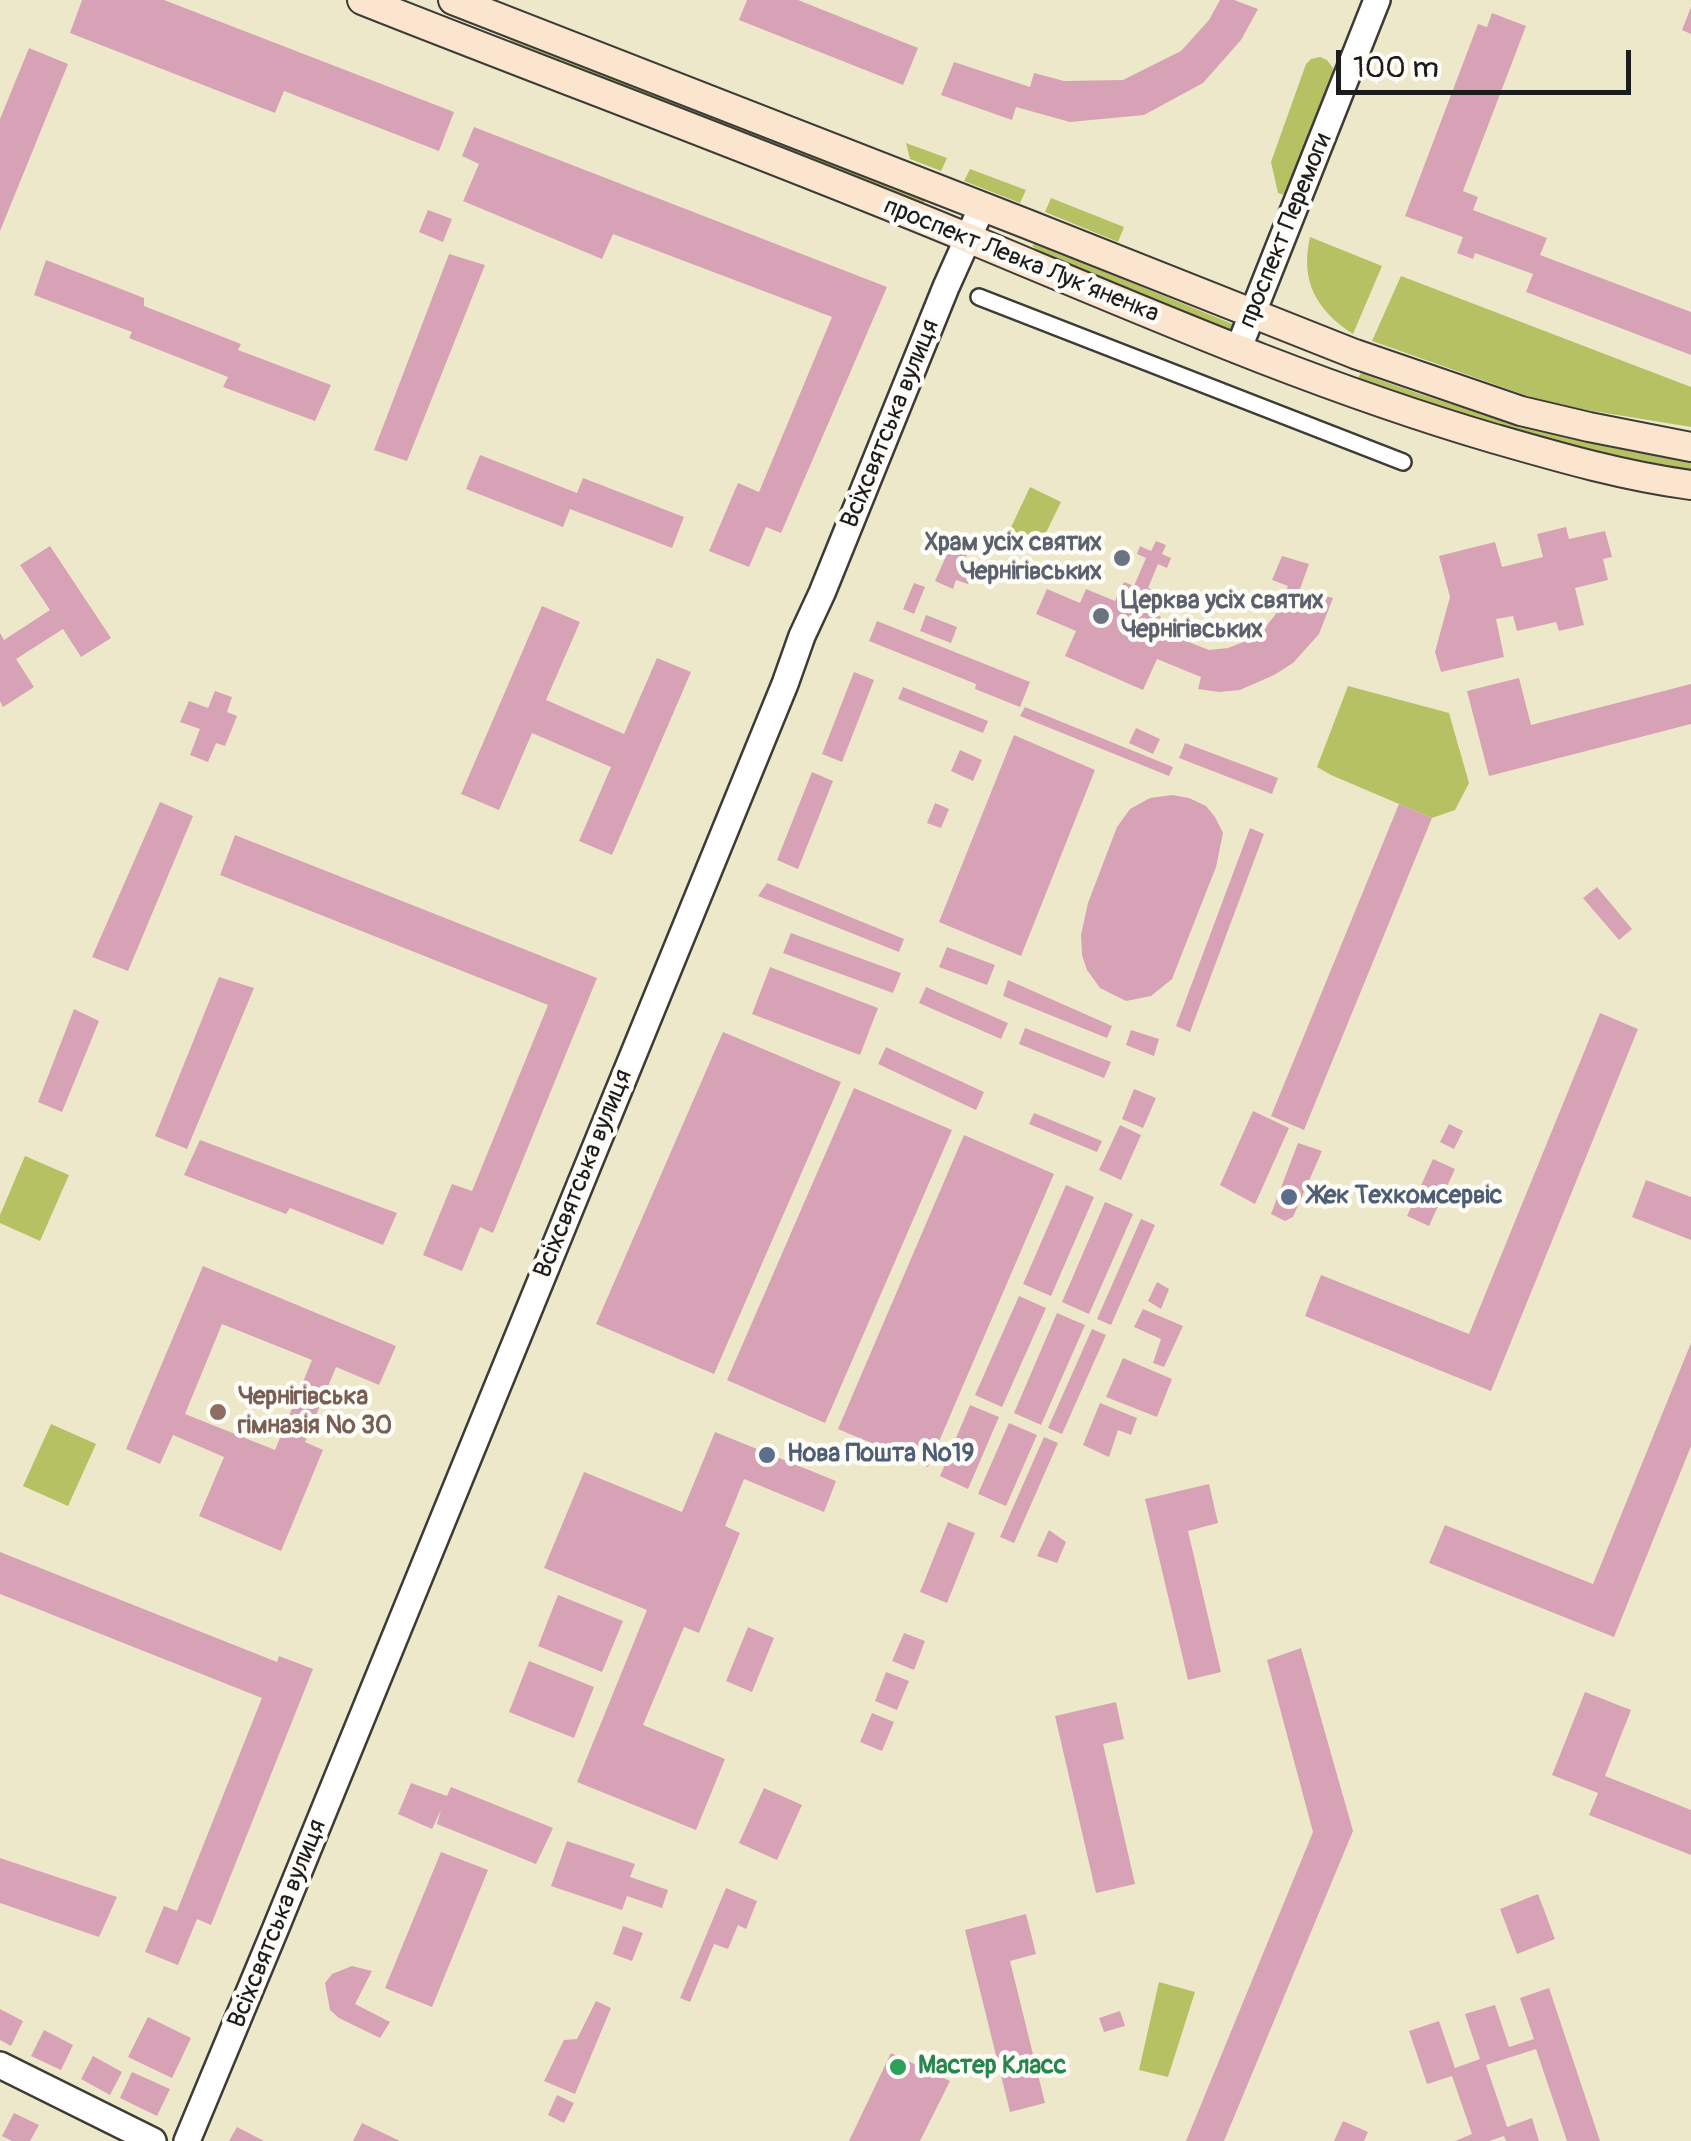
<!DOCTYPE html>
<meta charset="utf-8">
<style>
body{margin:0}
#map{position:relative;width:1691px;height:2141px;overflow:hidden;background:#eee8cb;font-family:Pangolin,sans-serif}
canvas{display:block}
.scale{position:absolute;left:1336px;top:50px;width:295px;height:45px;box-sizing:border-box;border:5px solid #1c1c1c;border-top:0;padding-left:12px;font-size:30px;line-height:35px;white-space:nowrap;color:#1c1c1c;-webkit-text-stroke:8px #fdfcf7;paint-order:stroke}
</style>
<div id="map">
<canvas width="1691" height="2141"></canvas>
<div class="scale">100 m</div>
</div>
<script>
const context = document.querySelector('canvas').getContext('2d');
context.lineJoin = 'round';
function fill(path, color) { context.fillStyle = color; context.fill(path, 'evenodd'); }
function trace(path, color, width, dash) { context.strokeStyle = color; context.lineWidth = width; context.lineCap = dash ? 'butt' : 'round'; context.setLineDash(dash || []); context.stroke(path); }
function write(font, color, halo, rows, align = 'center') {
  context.font = font + ' Pangolin,sans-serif'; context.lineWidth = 9; context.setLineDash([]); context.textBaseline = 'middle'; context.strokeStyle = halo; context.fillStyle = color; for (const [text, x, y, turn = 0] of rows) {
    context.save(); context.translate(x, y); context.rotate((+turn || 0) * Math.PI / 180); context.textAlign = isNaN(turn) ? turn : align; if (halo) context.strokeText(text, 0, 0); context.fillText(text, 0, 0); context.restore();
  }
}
fill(new Path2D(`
 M511 40 924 200 925 208 507 43Z
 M1320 57 1327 60 1333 68 1332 77 1284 195 1278 193 1271 162 1306 64 1311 59Z
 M906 143 947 158 941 171 910 159Z
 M970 169 1026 190 1020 203 964 181Z
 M1051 198 1124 227 1118 242 1045 212Z
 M1310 237 1382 266 1353 334C1316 310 1300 281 1310 237Z
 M1035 243 1235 325 1233 332 1037 250 1032 246Z
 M1401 276 1691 387V427L1550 404 1372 341Z
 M1361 373C1468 413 1578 443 1691 462V472L1566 448 1356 381Z
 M1030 487 1061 502 1036 553 1006 538Z
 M1348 686 1449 713 1469 783 1455 810 1432 818 1331 775 1317 767Z
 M25 1156 69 1175 40 1241 0 1223V1215Z
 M51 1424 96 1444 68 1506 23 1486Z
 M1159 1982 1195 1992 1168 2077 1139 2070Z`), '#b5c163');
fill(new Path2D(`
 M82 0H164L454 112 439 151 284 91 275 113 70 33Z
 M747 0H798L918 48 903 85 739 20Z
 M1220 0H1234L1258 9 1241 40 1203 83 1144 115 1070 122 1016 107 1012 120 941 95 954 62 1030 87 1034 73 1064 81 1123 80 1181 51 1209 20Z
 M1691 7V34L1682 30Z
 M1492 13 1526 26 1463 191 1478 197 1473 210 1547 238 1540 255 1691 312V355L1526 292 1533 274 1475 253 1473 259 1457 253 1463 237 1405 216 1478 24 1487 27Z
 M29 48 68 64 0 231V119Z
 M474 127 887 287 781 533 766 527 749 567 709 551 738 483 759 492 832 317 613 234 602 259 463 201 479 164 462 156Z
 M428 210 452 219 443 242 419 232Z
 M449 254 485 265 407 461 374 450Z
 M46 260 144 298V306L241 344 238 350 331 385 315 421 223 387 228 377 129 338 132 332 34 295Z
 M480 455 577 493 583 478 684 517 672 548 570 509 563 527 466 489Z
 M1566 527 1569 539 1605 531 1612 557 1603 559 1608 580 1575 588 1584 625 1559 631 1556 622 1517 631 1513 616 1496 619 1504 657 1441 672 1435 652 1450 597 1439 556 1495 542 1502 567 1543 557 1537 534Z
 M1156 541 1166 545 1162 554 1171 558 1167 568 1158 564 1148 588 1154 591 1146 610 1161 617 1156 629 1209 650 1228 648 1246 641 1263 630 1275 615 1288 586 1272 580 1282 556 1309 564 1300 589 1333 598 1319 634 1293 663 1274 675 1240 690 1219 692 1198 689 1201 677 1157 659 1143 690 1065 656 1076 631 1036 614 1047 589 1080 603 1086 589 1115 601 1124 582 1134 586 1146 558 1137 554 1140 546 1151 551Z
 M951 545 968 552 961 568 972 571 968 584 956 580 953 589 935 581Z
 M50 546 111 638 81 657 63 629 16 659 34 687 3 707 0 701V633L4 640 50 610 20 565Z
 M914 583 925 587 914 614 903 609Z
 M542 606 580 622 546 700 624 734 657 658 691 672 612 855 579 841 611 767 532 733 499 810 461 794Z
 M926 615 957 627 951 643 920 631Z
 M877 621 1030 682 1020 707 975 689 976 684 869 641Z
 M854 672 874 680 842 762 822 754Z
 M1519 678 1531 725 1691 684V724L1489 776 1467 691Z
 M903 687 988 721 983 733 898 699Z
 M215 691 232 697 227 712 237 716 225 746 216 743 208 762 190 755 200 729 180 722 189 701 208 708Z
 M1025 707 1173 767 1169 776 1020 716Z
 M1136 728 1160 739 1153 754 1129 743Z
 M1014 735 1095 770 1021 956 939 922Z
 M1185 743 1278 778 1272 794 1179 758Z
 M960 750 982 760 973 781 951 771Z
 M812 772 833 781 798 869 777 860Z
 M1172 795 1189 798 1206 806 1215 817 1223 833 1216 867 1172 979 1151 996 1126 1001 1100 988 1087 970 1082 955 1081 935 1088 903 1117 827 1130 809 1150 798Z
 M160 802 193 816 128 971 92 957Z
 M935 803 949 809 941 828 927 823Z
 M1399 804 1432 818 1304 1130 1271 1116Z
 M1250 828 1264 834 1190 1032 1176 1026Z
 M235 835 597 978 493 1233 480 1227 462 1271 423 1255 452 1184 472 1191 548 1005 220 875Z
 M767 883 904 939 899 952 758 896Z
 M1597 887 1632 929 1619 940 1583 898Z
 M791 933 901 973 893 993 783 953Z
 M947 947 995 965 987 985 939 967Z
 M770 967 878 1008 860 1055 752 1014Z
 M219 977 254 988 187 1149 155 1136Z
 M1008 980 1112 1026 1107 1038 1003 996Z
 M926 987 1008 1023 1001 1039 919 1003Z
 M74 1009 99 1021 62 1112 38 1102Z
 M1600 1013 1638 1029 1491 1391 1305 1316 1321 1275 1469 1334Z
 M1025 1028 1111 1062 1104 1078 1019 1044Z
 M1131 1030 1159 1039 1154 1056 1126 1045Z
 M723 1032 841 1082 714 1374 596 1324Z
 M886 1047 984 1092 976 1110 878 1064Z
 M854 1088 952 1130 825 1423 727 1380Z
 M1134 1089 1156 1098 1143 1128 1122 1119Z
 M1253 1111 1289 1128 1255 1204 1220 1185Z
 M1034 1113 1102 1141 1097 1152 1029 1124Z
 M1449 1124 1463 1131 1454 1149 1440 1142Z
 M1120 1125 1141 1135 1121 1180 1099 1170Z
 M964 1135 1054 1174 928 1467 838 1429Z
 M200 1140 397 1213 383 1245 290 1208 286 1214 184 1175Z
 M1298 1143 1322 1151 1293 1217 1285 1221 1271 1214Z
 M1433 1159 1455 1169 1429 1226 1407 1216Z
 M1646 1180 1691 1197V1240L1632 1217Z
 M1066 1185 1094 1197 1051 1296 1023 1284Z
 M1105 1202 1133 1214 1089 1314 1062 1302Z
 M1141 1219 1155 1225 1111 1325 1097 1319Z
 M203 1266 396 1346 379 1385 336 1367 305 1442 323 1450 281 1551 199 1516 224 1457 173 1435 160 1464 126 1449ZM222 1324 312 1360 275 1450 185 1414Z
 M1157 1282 1169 1289 1161 1309 1148 1301Z
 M1019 1296 1046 1308 1002 1407 975 1395Z
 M1143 1309 1183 1326 1164 1367 1153 1363 1161 1339 1134 1327Z
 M1057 1313 1085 1325 1041 1425 1014 1413Z
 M1092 1329 1106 1335 1062 1434 1048 1428Z
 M1691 1343V1446L1614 1637 1429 1563 1445 1525 1593 1584Z
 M1123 1358 1172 1379 1157 1417 1106 1397Z
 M1100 1403 1137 1418 1131 1435 1118 1430 1109 1457 1083 1445Z
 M970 1405 999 1417 968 1489 940 1476Z
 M1009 1423 1037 1435 1006 1506 978 1494Z
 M715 1432 836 1481 824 1512 744 1479 725 1526 740 1533 699 1633 684 1627 643 1725 725 1759 696 1830 577 1782 647 1610 544 1568 584 1472 682 1512Z
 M1044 1437 1058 1443 1014 1543 1000 1537Z
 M1209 1484 1218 1523 1188 1531 1221 1672 1188 1680 1145 1499Z
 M948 1522 975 1533 947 1603 920 1592Z
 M1049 1530 1066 1542 1057 1563 1037 1556Z
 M0 1552 277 1662 279 1656 313 1669 211 1925 197 1919 178 1965 145 1952 164 1906 177 1911 262 1698 0 1594Z
 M558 1595 623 1621 602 1672 538 1646Z
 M748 1627 774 1638 752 1692 726 1681Z
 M904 1633 925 1641 914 1670 892 1661Z
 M1301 1648 1353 1831 1224 2141H1186L1313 1832 1267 1660Z
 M529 1661 594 1687 574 1738 509 1712Z
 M886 1672 909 1681 897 1710 875 1701Z
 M1585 1692 1631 1710 1605 1776 1691 1810V1855L1589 1815 1598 1793 1552 1775Z
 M1116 1702 1124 1739 1103 1744 1135 1884 1096 1893 1055 1716Z
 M872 1713 894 1722 882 1751 860 1742Z
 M411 1783 447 1796 451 1787 553 1828 536 1864 437 1824 441 1810 432 1829 398 1814Z
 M764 1788 802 1805 777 1860 739 1843Z
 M567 1841 635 1864 630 1877 668 1890 662 1908 627 1896 622 1910 551 1886Z
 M441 1852 488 1870 432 2007 385 1988Z
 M0 1858 117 1897 99 1937 0 1903Z
 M726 1888 757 1901 746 1929 738 1925 728 1949 714 1944 690 2002 680 1998Z
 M1538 1894 1555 1939 1517 1954 1500 1909Z
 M1026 1914 1036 1954 1010 1961 1045 2103 1010 2112 965 1930Z
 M623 1926 643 1933 632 1961 613 1954Z
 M352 1966 372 1971 355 2004 390 2022 380 2038 339 2018 330 2010 325 1983 332 1974Z
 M1549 1988 1600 2141H1567L1536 2049 1486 2065 1507 2127 1532 2118 1539 2141H1506L1504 2136 1489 2141H1455L1472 2134 1452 2076 1427 2084 1409 2031 1439 2021 1455 2068 1480 2059 1465 2014 1495 2005 1509 2047 1534 2039 1520 1998Z
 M596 2001 611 2008 575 2094 544 2081 564 2040 577 2039Z
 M0 2009 23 2021 11 2046 0 2040Z
 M1120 2011 1125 2026 1104 2032 1099 2018Z
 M148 2017 191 2038 172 2078 128 2057Z
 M44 2030 73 2045 61 2070 31 2056Z
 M891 2053 950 2081 920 2141H849Z
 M93 2056 122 2072 110 2095 81 2079Z
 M132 2072 170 2089 157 2116 120 2098Z
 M557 2095 574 2103 564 2123 548 2115Z
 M14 2113 39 2125 30 2141H12L2 2136Z
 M1343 2121 1368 2132 1364 2141H1334Z
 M362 2123 400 2141H353Z
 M237 2127 264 2141H229Z`), '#d7a2b5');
const pedestrian = new Path2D(`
 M979 297 1403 462`);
const tertiary = new Path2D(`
 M1238 350 1377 0
 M0 2065 153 2141
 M187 2141 275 1930 785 684 802 636 822 593 946 287 982 207`);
const secondary = new Path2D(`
 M362 0C564 80 768 155 968 238 1141 310 1312 385 1492 438 1558 457 1623 476 1691 485
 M453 0 1027 224 1355 354 1521 411 1589 427 1691 447`);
trace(pedestrian, '#3c3b36', 20);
trace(tertiary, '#3c3b36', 30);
trace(secondary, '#3c3b36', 32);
trace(pedestrian, '#fff', 15);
trace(tertiary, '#fff', 25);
trace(secondary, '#fce5cf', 28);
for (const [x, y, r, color] of [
 [1122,558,10,"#6b7280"],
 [1101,616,10,"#6b7280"],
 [1289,1197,10,"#5c6f8a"],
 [218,1412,10,"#8d6e63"],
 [767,1455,10,"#5c6f8a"],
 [898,2067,10,"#2e9e5b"]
]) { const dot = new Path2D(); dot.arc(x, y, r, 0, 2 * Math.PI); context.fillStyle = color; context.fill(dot); trace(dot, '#fdfcf7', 4); }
write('25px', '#1c1c1c', '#fdfcf7', [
 ["проспект Перемоги",1286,231,-68],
 ["проспект Левка Лукʼяненка",1021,261,22],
 ["Всіхсвятська вулиця",891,424,-68],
 ["Всіхсвятська вулиця",584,1174,-68],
 ["Всіхсвятська вулиця",278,1924,-68]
]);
write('bold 25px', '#5b616d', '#fdfcf7', [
 ["Храм усіх святих",1102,544],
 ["Чернігівських",1102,573],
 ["Церква усіх святих",1121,602,"left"],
 ["Чернігівських",1121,631,"left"]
], 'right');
write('bold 25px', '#4e5e75', '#fdfcf7', [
 ["Жек Техкомсервіс",1309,1197],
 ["Нова Пошта №19",787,1455]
], 'left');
write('bold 25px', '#785e54', '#fdfcf7', [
 ["Чернігівська",238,1398],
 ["гімназія № 30",238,1427]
], 'left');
write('bold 25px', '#27864d', '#fdfcf7', [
 ["Мастер Класс",918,2067]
], 'left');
</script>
